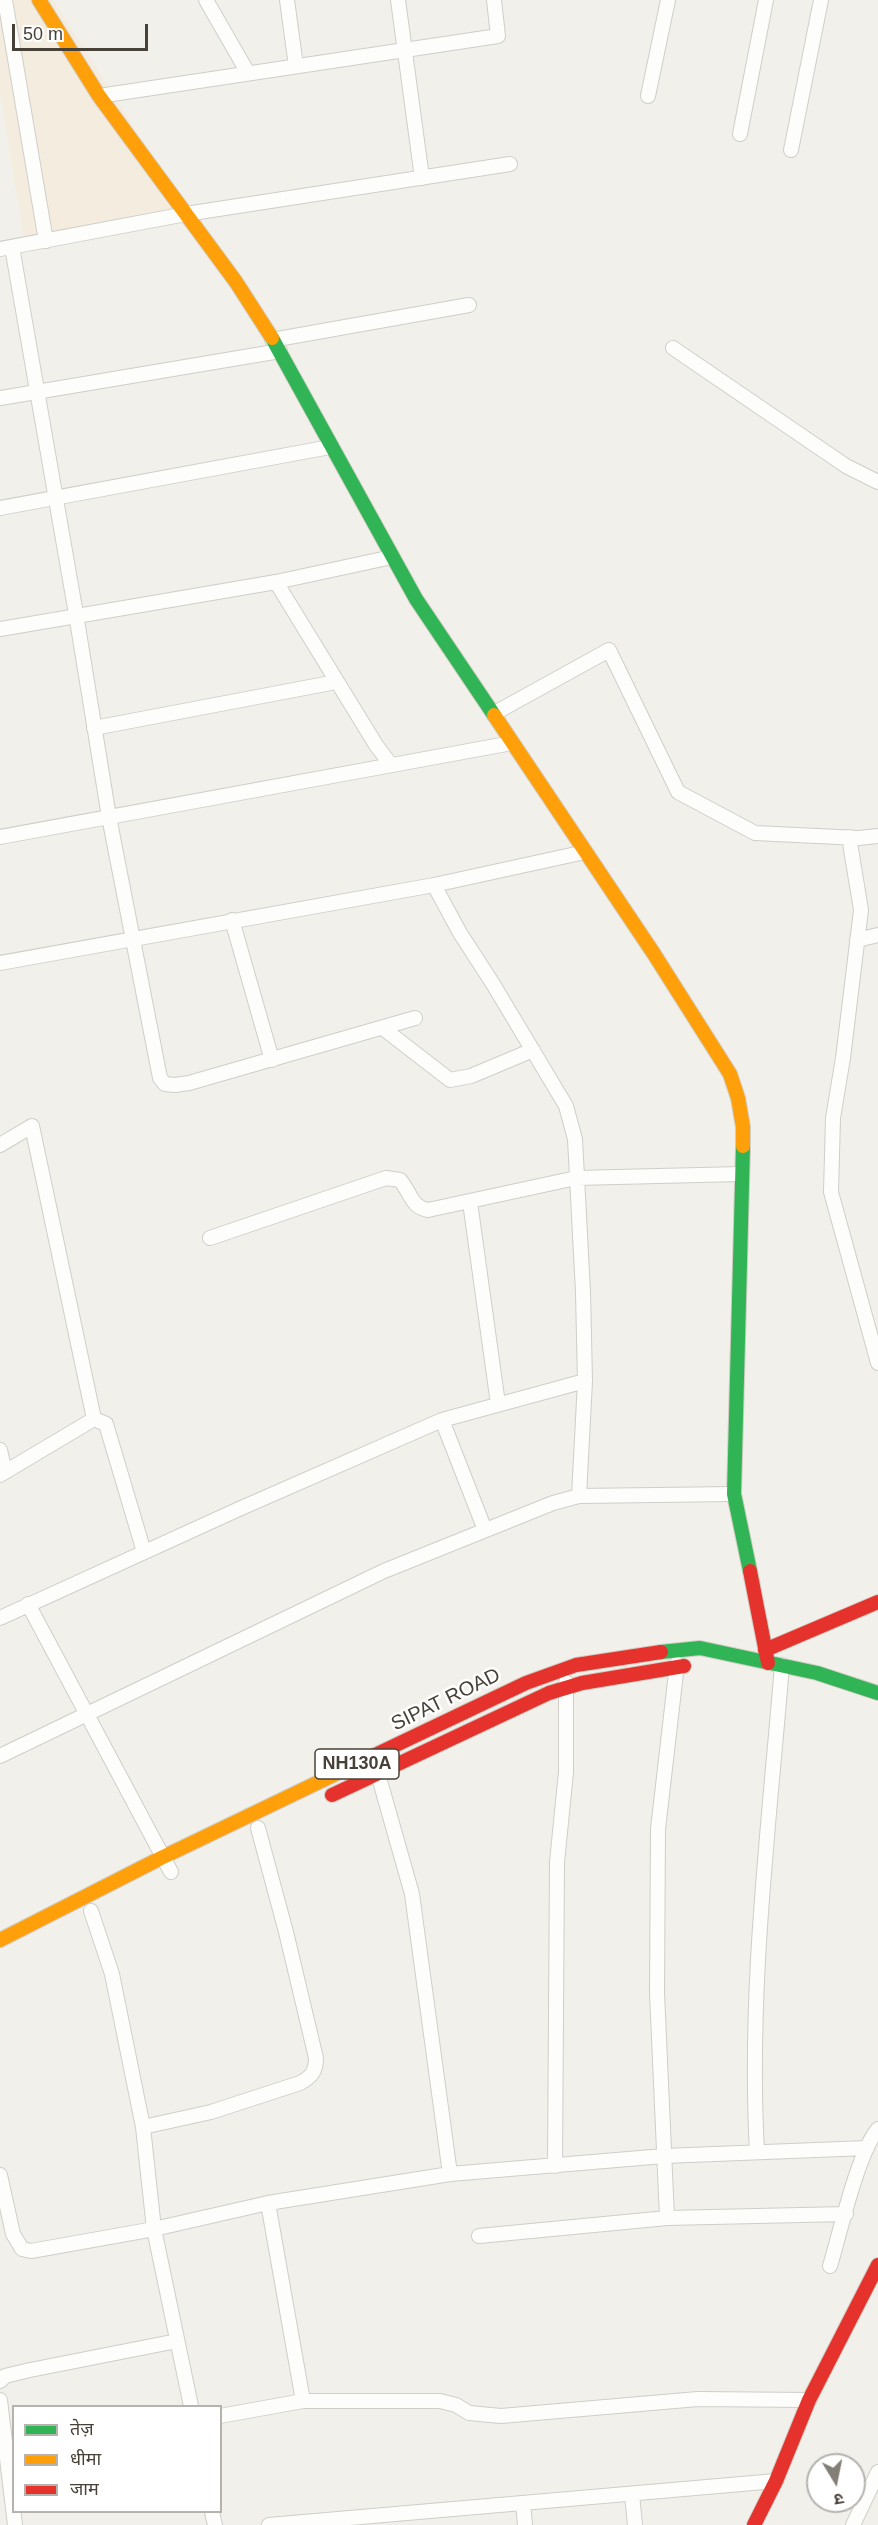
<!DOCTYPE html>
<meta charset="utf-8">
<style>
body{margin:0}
#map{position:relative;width:878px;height:2525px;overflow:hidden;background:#f1f0eb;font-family:Helvetica,"Noto Sans Devanagari",sans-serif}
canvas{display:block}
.legend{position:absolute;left:12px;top:2405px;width:210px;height:108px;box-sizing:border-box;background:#fff;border:2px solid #b6b3af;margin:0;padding:8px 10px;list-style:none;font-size:18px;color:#484137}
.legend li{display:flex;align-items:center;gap:12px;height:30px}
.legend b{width:30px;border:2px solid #b6b3af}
.north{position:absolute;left:806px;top:2453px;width:60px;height:60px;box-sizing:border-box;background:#fff;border:2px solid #b6b3af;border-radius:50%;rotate:170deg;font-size:16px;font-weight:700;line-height:24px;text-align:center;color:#484137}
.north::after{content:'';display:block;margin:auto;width:21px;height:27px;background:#837e76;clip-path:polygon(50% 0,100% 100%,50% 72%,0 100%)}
.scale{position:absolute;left:12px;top:24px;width:136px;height:27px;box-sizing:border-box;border:3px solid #484137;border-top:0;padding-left:8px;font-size:18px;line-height:21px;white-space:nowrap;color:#484137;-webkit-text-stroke:4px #fff;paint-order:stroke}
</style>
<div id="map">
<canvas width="878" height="2525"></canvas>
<ul class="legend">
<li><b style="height:8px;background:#30b455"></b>तेज़</li>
<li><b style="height:8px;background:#ff9f0a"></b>धीमा</li>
<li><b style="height:8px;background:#e5322d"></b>जाम</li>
</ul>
<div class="north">उ</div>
<div class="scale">50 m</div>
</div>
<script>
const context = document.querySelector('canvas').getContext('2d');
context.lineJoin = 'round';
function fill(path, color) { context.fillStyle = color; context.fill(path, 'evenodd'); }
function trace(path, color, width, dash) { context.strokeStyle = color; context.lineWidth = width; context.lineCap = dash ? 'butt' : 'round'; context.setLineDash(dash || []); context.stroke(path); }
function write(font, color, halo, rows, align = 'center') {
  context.font = font + ' Helvetica,sans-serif'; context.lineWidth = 5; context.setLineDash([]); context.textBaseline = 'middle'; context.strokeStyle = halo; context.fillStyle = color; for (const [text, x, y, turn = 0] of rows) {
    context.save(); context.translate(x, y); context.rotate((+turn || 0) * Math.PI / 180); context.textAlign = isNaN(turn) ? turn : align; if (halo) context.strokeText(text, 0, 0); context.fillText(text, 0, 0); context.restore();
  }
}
fill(new Path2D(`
 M0 0H53L193 220 26 251 0 93Z`), '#f4ecde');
const street = new Path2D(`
 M5 0 46 241
 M206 0 248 73
 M287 0 296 66
 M398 0 422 178
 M99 96 498 36 494 0
 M648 96 668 0
 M740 134 766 0
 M791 150 821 0
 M12 247 76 614 109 817 160 1078 165 1084 175 1085 189 1083 415 1018
 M0 249 186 214 510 164
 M272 340 469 305
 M673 348 846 466 878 482
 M0 398 280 351
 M0 508 330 447
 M276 582 376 745 391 765
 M0 629 276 582 392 557
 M493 714 609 650 678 792 755 833 859 838 878 836
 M94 728 336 682
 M0 837 512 743
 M849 837 861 910 843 1058 833 1118 831 1192 878 1363
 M434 885 460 933 493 984 566 1106 575 1139 583 1292 585 1381 579 1496
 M232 920 272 1060
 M857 940 878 935
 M0 963 434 885 585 852
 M384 1029 450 1080 471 1076 533 1050
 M0 1145 32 1126 94 1419 0 1475
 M470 1202 498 1404
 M210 1238 386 1178 400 1180C411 1193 411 1207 428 1210L576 1178 741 1174
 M94 1419 106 1424 144 1552
 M442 1420 485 1530
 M0 1450 5 1472
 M28 1604 171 1872
 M0 1618 239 1509 442 1420 585 1381
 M0 1756 384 1571 553 1503 579 1496 734 1494
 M378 1774 412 1894 450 2174
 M91 1911 112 1974 143 2127 154 2229 191 2406
 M143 2127 211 2112 300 2083C311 2077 316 2072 316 2058L286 1932 258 1828
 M757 2152C748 1989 769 1827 782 1665
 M555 2166 557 1862 566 1772V1682
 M0 2175 13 2234 22 2249 31 2251 154 2229 268 2203 450 2174 664 2156 867 2148
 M268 2203 303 2401
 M667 2218 657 1993 658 1829 677 1664
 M479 2236 667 2218 846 2214
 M830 2266C840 2233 858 2152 878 2129
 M0 2381 5 2376 30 2370 177 2341
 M0 2400 15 2525
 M220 2416 303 2401H440L456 2405 469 2413 501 2416 698 2399 809 2400
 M632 2494 635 2525
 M523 2503 525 2525
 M212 2512 215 2525
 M269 2525 776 2481
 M853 2525 878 2472`);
const fast = new Path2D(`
 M272 338 416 599 494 715
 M743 1146 734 1494 750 1571
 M661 1652 700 1648 817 1673 878 1693`);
const slow = new Path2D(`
 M39 0 99 96 236 282 272 338
 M494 715 654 954 730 1074 738 1098 743 1127V1146
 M0 1940 161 1858 375 1755`);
const jam = new Path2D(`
 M750 1571 768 1663
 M765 1650 878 1602
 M375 1755 526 1683 576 1665 661 1652
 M332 1795 549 1693 582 1683 684 1666
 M754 2525 776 2481 809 2400 878 2265`);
trace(street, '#cfcec9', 16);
trace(fast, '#d0cdc2', 16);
trace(slow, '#d0cdc2', 16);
trace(jam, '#d0cdc2', 16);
trace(street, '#fdfdfc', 14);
trace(fast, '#30b455', 14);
trace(slow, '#ff9f0a', 14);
trace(jam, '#e5322d', 14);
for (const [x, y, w] of [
 [357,1764,84]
]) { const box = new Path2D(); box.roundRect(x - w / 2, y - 15, w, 30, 4.5); context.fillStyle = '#fff'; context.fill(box); trace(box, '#484137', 1.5); }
write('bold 18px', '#484137', null, [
 ["NH130A",357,1764]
]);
write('20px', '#484137', '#fff', [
 ["SIPAT ROAD",446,1700,-26]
]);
</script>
